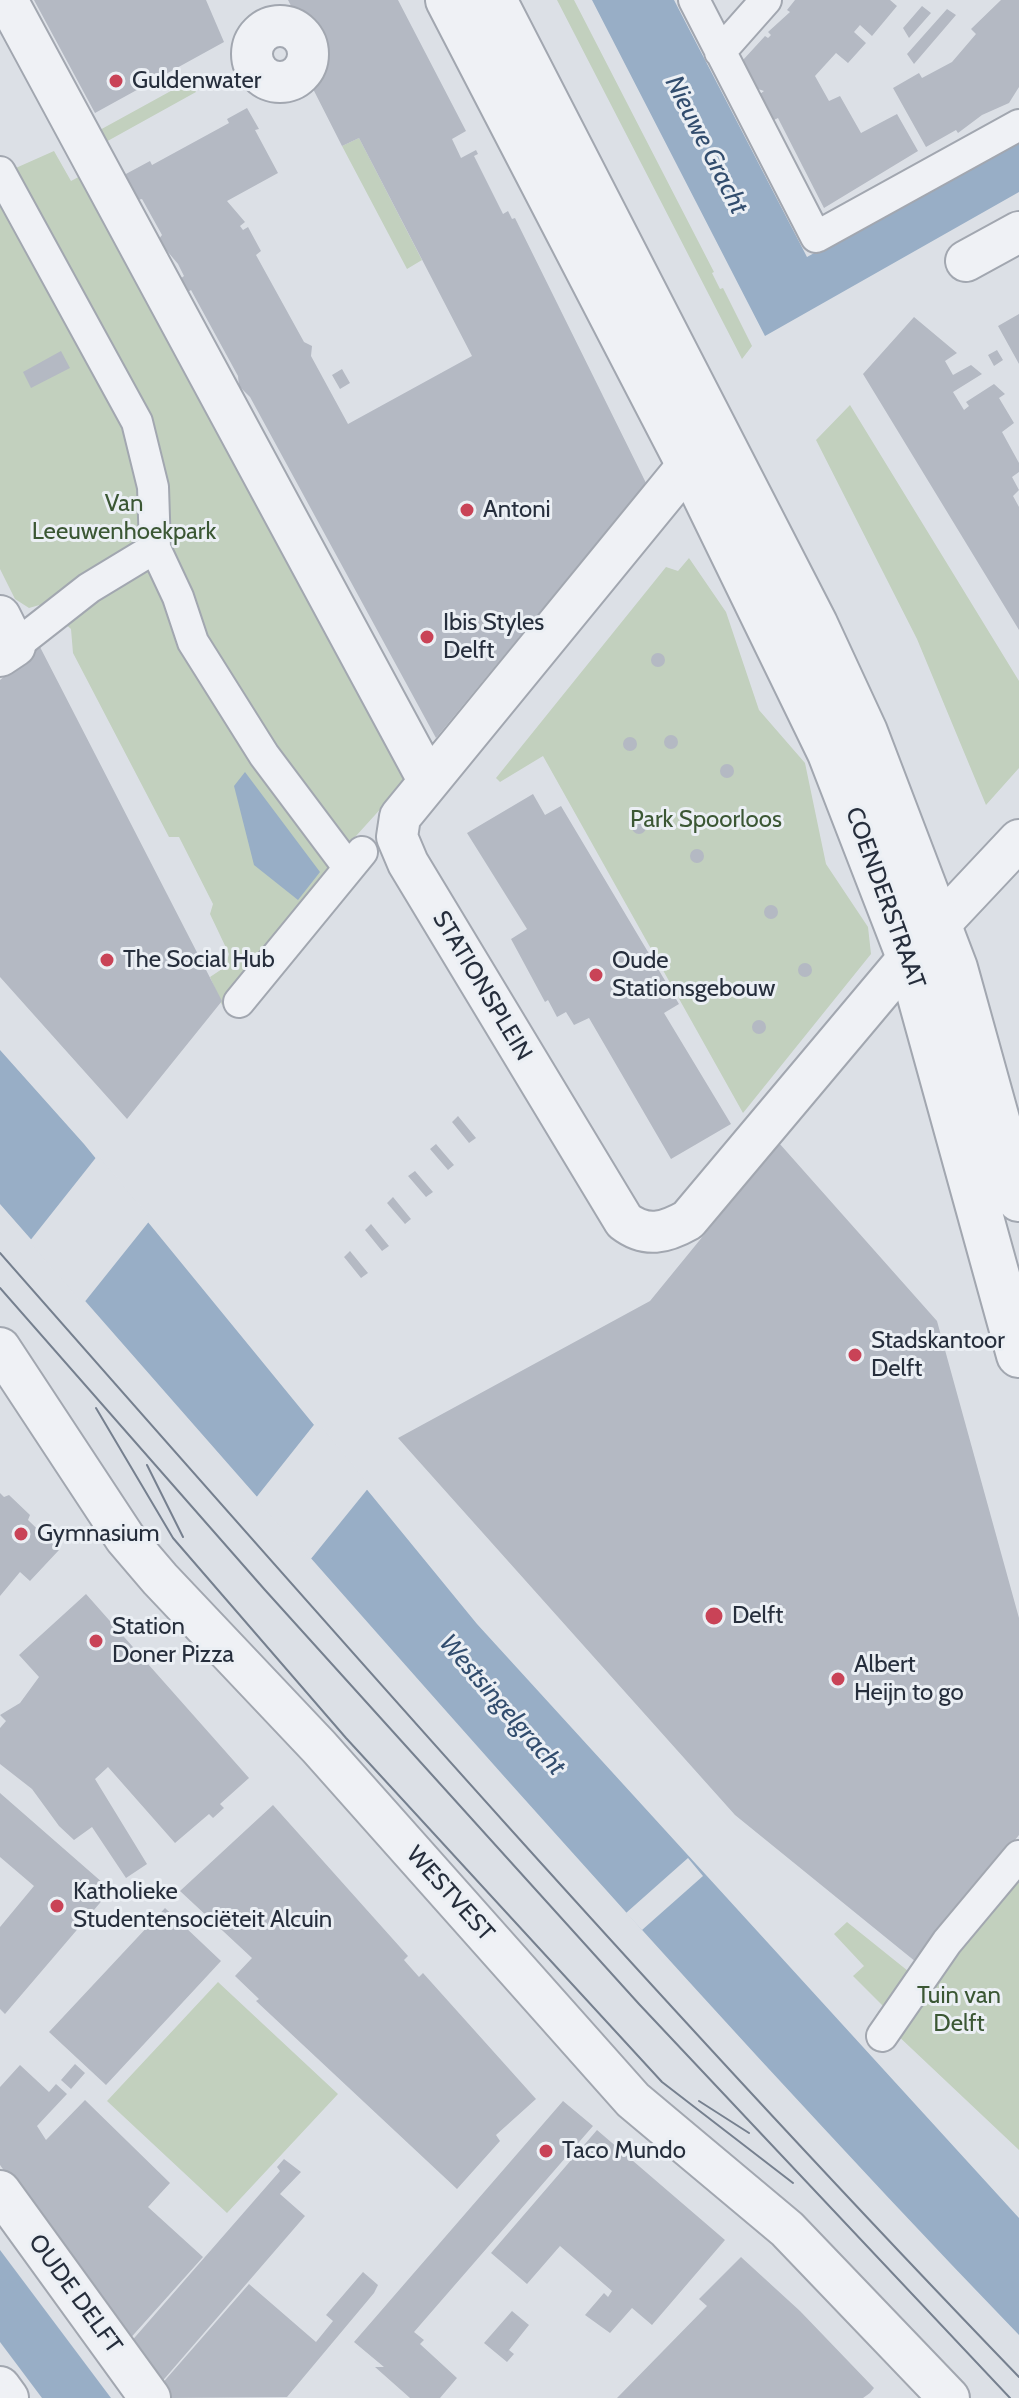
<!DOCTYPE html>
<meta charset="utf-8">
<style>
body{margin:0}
canvas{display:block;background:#dce0e6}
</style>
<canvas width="1019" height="2398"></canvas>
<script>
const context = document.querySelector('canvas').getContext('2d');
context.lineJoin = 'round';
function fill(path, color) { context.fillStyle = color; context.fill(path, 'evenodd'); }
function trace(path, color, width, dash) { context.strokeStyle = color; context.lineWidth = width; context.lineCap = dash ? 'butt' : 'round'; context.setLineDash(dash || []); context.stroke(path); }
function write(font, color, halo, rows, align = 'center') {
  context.font = font + ' Cabin,sans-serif'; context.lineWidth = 6; context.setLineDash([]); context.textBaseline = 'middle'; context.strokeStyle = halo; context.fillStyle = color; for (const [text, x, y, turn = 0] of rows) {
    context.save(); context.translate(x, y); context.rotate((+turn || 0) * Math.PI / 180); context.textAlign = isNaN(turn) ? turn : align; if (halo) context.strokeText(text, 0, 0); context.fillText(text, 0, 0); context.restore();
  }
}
fill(new Path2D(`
 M557 0H574L714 272 712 273 720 289 723 288 752 346 742 359Z
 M189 81 196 92 104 143 98 131Z
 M359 138 422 260 407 269 342 146Z
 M54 151 71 181 86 173 413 773 356 836 222 1005 210 977 225 967 229 954 210 914 213 904 179 837H169L73 653 71 629 43 604 29 608 15 599 0 569V175Z
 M850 405 1019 681V768L986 805 917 639 816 440Z
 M689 558 726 612 759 710 805 763 826 864 868 927 871 954 743 1113 543 756 500 782 496 778 666 567 678 571Z
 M1019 1854V2150L876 2015 883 2006 853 1976 864 1966 834 1934 847 1922 908 1971 956 1913Z
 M218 1982 338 2094 227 2213 107 2101Z`), '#c2d0be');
fill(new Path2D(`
 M592 0H674L807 257 1019 139V192L765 336Z
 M245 772 320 872 298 900 254 865 234 786Z
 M0 1050 84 1144 477 1624 1019 2218V2335C667 1969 335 1585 0 1204Z
 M0 2251V2250L111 2398H42L0 2342Z`), '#98aec6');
fill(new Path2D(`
 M98 1155 151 1219 83 1304 29 1242Z
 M317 1421 370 1486 310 1560 255 1499Z
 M688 1858 703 1876 642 1930 626 1913Z`), '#dce0e6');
fill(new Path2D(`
 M34 0H206L224 42 95 113Z
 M288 0H398L466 131 452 139 461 158 476 150 478 154 474 156 503 214 508 211 512 219 515 218 646 483 436 738 250 397 239 386 238 376 191 290 188 292 180 279 184 276 178 264 158 240 162 235 142 199 138 200 124 175 150 161 152 165 229 123 227 119 247 108 259 129 255 130 278 173 227 201 245 222 240 226 243 230 248 227 261 251 256 255 304 342 312 346 311 356 348 424 472 356 359 138 342 146 309 81 325 72Z
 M795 0H890L897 6 872 36 860 25 854 32 866 43 848 63 836 53 815 76 829 101 840 96 861 133 897 114 918 151 824 208 781 124 778 118 774 120 760 94 764 91 758 89 743 60 765 36 768 38 771 35 768 32 790 12 787 10Z
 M1001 0H1019V87L1009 103 982 115 958 133 956 130 926 147 893 88 919 73 922 78 952 62 976 34 971 29Z
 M922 6 931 13 909 38 903 28Z
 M947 9 956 15 914 64 907 54Z
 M1019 314V364L998 326Z
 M914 317 957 353 945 361 953 375 971 365 982 374 953 392 964 410 969 406 966 402 994 384 1005 394 999 398 1014 423 1002 432 1019 463V472L1012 477 1019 490 1013 496 1019 507V630L863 374Z
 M997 350 1003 360 994 366 988 355Z
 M61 351 70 368 31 388 23 372Z
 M342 369 350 383 340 389 332 375Z
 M40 647 222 1001 127 1119 0 977V680Z
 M651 660a7 7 0 1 1 14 0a7 7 0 1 1-14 0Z
 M664 742a7 7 0 1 1 14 0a7 7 0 1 1-14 0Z
 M623 744a7 7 0 1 1 14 0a7 7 0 1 1-14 0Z
 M720 771a7 7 0 1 1 14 0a7 7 0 1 1-14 0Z
 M533 794 545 815 561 806 679 1004 664 1013 731 1124 671 1159 589 1018 574 1025 566 1012 557 1017 548 1000 545 1002 511 939 527 929 467 833Z
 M632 827a7 7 0 1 1 14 0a7 7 0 1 1-14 0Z
 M690 856a7 7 0 1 1 14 0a7 7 0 1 1-14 0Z
 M764 912a7 7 0 1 1 14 0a7 7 0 1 1-14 0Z
 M798 970a7 7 0 1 1 14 0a7 7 0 1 1-14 0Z
 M752 1027a7 7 0 1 1 14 0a7 7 0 1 1-14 0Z
 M458 1116 476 1138 469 1143 452 1122Z
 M779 1143 937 1321 1019 1618V1835L916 1962 735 1815 398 1438 650 1301Z
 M436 1144 454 1165 448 1170 430 1149Z
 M415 1171 433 1192 426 1197 408 1176Z
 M393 1197 411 1219 405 1224 387 1203Z
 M371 1224 389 1246 382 1251 365 1230Z
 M350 1251 368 1273 361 1278 344 1257Z
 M0 1493 4 1497 9 1495 30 1515 28 1520 59 1550 30 1581 20 1572 0 1596Z
 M86 1594 249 1778 220 1804 224 1808 213 1818 209 1814 175 1843 108 1767 95 1779 147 1864 126 1878 92 1827 74 1840 59 1826 32 1789 0 1764V1728L6 1721 0 1715 20 1703 39 1677 19 1655Z
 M0 1793 111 1890 5 2014 0 2009V1927L34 1886 0 1857Z
 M273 1805 408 1956 404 1960 419 1977 423 1973 536 2099 496 2135 500 2141 457 2189 256 2001 259 1999 235 1976 252 1958 180 1891Z
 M165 1908 221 1961 106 2085 49 2032Z
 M75 2064 85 2073 71 2089 61 2080Z
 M20 2065 49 2092 56 2084 67 2094 37 2126 46 2140 85 2100 170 2183 148 2207 203 2257 127 2342 0 2165V2087Z
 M563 2101 593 2126 414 2332 424 2340 420 2344 457 2378 440 2398H410L375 2367H384L354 2342Z
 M597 2130 725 2240 652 2325 632 2308 610 2333 585 2315 604 2293 608 2297 612 2291 560 2246 527 2284 491 2253Z
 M284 2159 301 2172 280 2194 305 2216 159 2385 129 2344 280 2171 277 2167Z
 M741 2257 800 2311 874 2388 870 2393 863 2398H617L707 2306 699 2299Z
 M363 2272 378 2285 374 2293 287 2397 168 2398 160 2386 249 2284 316 2342 333 2321 326 2315Z
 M512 2311 529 2325 509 2350 514 2354 507 2362 484 2343Z`), '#b4b9c3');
const pedestrian = new Path2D(`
 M694 0 816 237 1019 125
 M720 52 766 0
 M0 172 137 422 153 487 155 548 178 597 193 642 264 755 348 867
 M15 646 89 588 155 548
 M239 1002 362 852
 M882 2036 947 1942 1019 1856`);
const minor = new Path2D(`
 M7 0 428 780
 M252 54a28 28 0 1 1 56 0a28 28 0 1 1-56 0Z
 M966 261 1019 232
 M720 463 688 465 400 817 397 837 408 863 624 1221C646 1238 665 1233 688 1220L909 957 1019 840
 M0 616 15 646 0 656
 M0 1348 125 1538 160 1579 319 1747 633 2100 787 2229 949 2398
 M0 2191 150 2398
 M0 2387 8 2398`);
const tertiary = new Path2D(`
 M448 0 704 494 830 753 909 957 1019 1355
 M494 0 815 624 865 732 955 968 1019 1199`);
trace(pedestrian, '#a2a7b0', 34);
trace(minor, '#a2a7b0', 44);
trace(tertiary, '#a2a7b0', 48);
trace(pedestrian, '#eff1f5', 30);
trace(minor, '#eff1f5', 40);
trace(tertiary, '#eff1f5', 44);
trace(new Path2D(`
 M0 1253C334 1633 668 2013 1019 2377
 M0 1288 265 1590 639 2004 1010 2398
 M96 1408 173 1538 346 1738 662 2082 793 2183
 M147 1465 183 1537
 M699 2101 749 2133`), '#76808f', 2);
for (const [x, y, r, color] of [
 [116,81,8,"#c94357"],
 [467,510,8,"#c94357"],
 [427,637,8,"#c94357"],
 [107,960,8,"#c94357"],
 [596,975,8,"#c94357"],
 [855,1355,8,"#c94357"],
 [21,1534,8,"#c94357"],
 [714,1616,10,"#c94357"],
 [96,1641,8,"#c94357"],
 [838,1679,8,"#c94357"],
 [57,1906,8,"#c94357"],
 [546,2151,8,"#c94357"]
]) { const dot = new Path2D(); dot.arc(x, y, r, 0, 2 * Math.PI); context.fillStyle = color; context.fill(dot); trace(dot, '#ebeff4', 3); }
write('24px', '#262e3c', '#ebeff4', [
 ["Guldenwater",132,81],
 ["Antoni",483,510],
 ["Ibis Styles",443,623],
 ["Delft",443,651],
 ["The Social Hub",123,960],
 ["Oude",612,961],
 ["Stationsgebouw",612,989],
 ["Stadskantoor",871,1341],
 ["Delft",871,1369],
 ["Gymnasium",37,1534],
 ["Delft",732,1616],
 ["Station",112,1627],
 ["Doner Pizza",112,1655],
 ["Albert",854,1665],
 ["Heijn to go",854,1693],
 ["Katholieke",73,1892],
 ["Studentensociëteit Alcuin",73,1920],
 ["Taco Mundo",562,2151]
], 'left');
write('24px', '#3b5734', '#ebeff4', [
 ["Van",124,504],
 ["Leeuwenhoekpark",124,532],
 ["Park Spoorloos",706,820],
 ["Tuin van",959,1996],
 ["Delft",959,2024]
]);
write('24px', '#262e3c', '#ebeff4', [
 ["COENDERSTRAAT",885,898,70],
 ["STATIONSPLEIN",482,986,59],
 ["WESTVEST",450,1894,48],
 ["OUDE DELFT",75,2294,54]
]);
write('italic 26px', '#324d6e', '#ebeff4', [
 ["Nieuwe Gracht",706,145,63],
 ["Westsingelgracht",502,1705,49]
]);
</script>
